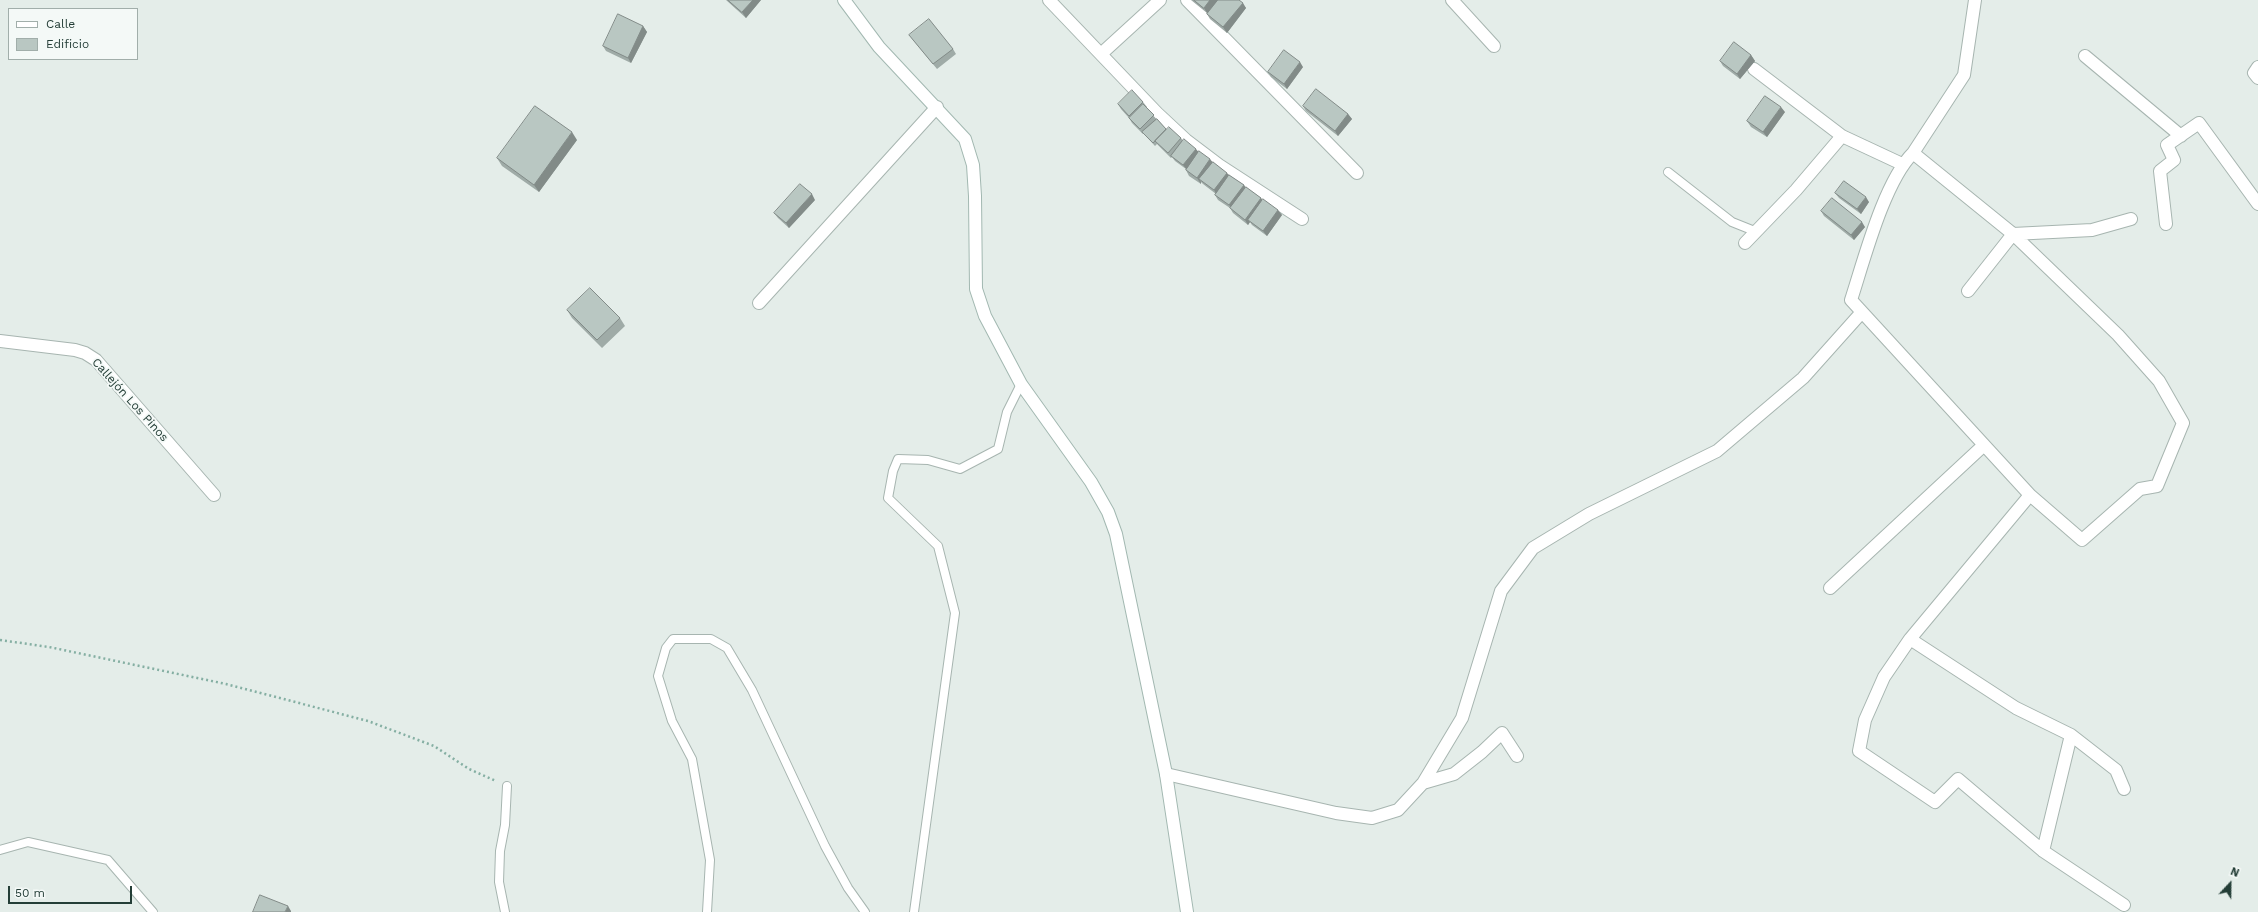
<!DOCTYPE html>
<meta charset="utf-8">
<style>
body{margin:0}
#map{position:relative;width:2258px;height:912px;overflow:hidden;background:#e4ede9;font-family:"Work Sans",sans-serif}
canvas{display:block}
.legend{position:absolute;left:8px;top:8px;width:130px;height:52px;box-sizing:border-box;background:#f4f9f7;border:1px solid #a1aeaa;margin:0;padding:5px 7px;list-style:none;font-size:12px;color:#243e37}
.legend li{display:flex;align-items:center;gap:8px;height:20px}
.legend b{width:20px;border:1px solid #a1aeaa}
.north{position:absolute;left:2210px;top:864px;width:40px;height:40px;-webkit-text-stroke:3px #f4f9f7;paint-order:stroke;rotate:22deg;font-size:11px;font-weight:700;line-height:16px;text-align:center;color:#243e37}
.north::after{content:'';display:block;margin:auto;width:14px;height:18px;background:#243e37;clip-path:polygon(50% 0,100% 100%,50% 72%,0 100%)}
.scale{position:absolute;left:8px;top:886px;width:124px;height:18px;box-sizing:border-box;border:2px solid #243e37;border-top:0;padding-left:5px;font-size:12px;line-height:14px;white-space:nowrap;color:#243e37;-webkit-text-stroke:3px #f4f9f7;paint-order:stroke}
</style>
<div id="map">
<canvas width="2258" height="912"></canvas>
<ul class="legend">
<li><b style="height:5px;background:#fff"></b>Calle</li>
<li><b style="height:11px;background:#b9c7c2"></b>Edificio</li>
</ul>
<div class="north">N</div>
<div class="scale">50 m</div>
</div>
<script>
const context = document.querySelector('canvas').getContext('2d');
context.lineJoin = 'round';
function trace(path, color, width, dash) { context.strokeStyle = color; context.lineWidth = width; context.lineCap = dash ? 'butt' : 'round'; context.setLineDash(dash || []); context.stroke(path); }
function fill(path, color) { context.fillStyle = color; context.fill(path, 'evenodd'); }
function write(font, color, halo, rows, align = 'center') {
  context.font = font + ' "Work Sans",sans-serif'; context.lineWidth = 3.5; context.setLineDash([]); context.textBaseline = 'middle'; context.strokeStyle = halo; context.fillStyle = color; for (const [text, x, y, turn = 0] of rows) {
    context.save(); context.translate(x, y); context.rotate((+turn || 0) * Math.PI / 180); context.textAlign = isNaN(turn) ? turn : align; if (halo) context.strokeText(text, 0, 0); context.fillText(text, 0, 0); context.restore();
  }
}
const lane = new Path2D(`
 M1668 172 1732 222 1757 232
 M0 850 28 842 108 860 153 912
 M505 912 499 882 500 851 505 825 507 786
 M707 912 710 860 692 759 672 721 658 676 666 648 673 639H711L727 648 752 690 825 846 848 888 865 912
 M914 912 955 613 938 546 888 498 893 471 898 459 928 460 960 469 998 449 1007 412 1021 384`);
const street = new Path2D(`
 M1049 0 1157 113 1186 140 1219 165 1302 219
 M1187 0 1357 173
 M1452 0 1494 46
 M1975 0 1964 75 1913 153C1884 182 1864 260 1851 300L2030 495 1910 639 2016 708 2071 735 2116 770 2124 789
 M1101 54 1160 0
 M2085 56 2181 136
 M2258 67 2254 73 2258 78
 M1754 69 1842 136 1902 164
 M1913 153 2013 234 2092 230 2131 219
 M2166 224 2160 171 2174 160 2167 145 2199 123 2258 204
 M1745 243 1796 190 1842 136
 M1968 291 2013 234 2118 335 2159 381 2183 423 2157 486 2140 489 2082 540 2030 495
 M759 303 937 107
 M0 341 75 350 85 353 96 360 214 495
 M1830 588 1984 445
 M1910 639 1884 677 1865 720 1859 751 1935 802 1958 779 2043 851 2124 905
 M1166 774 1336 813 1372 818 1398 810 1423 783 1462 718 1501 591 1533 548 1589 514 1717 451 1803 378 1862 312
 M1423 783 1454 774 1482 752 1502 733 1517 756
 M2043 851 2071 735`);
const secondary = new Path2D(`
 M844 0 879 47 965 139 973 165 975 196 976 289 985 316 1021 384 1091 482 1108 512 1116 534 1166 774 1187 912`);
trace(lane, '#a7b5b0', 10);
trace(street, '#a7b5b0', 14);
trace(secondary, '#a2b8b1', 14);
trace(new Path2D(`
 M0 640 49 647 226 684 368 721 434 746 469 769 496 781`), '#85afa3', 2.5, [2, 3]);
trace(lane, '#fff', 8);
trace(street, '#fff', 12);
trace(secondary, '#fff', 12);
fill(new Path2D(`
 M726 0H761L746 18Z
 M1191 0H1239L1246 8 1227 33 1210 19 1207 14V13Z
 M643 26 647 32 631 63 606 51 603 46Z
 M909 35 953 49 956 54 937 69Z
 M1751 55 1755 61 1740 79 1723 66 1720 61Z
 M1303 67 1287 89 1271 77 1268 72Z
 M1143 102 1147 107 1146 108 1166 129 1181 138 1183 141 1199 152 1229 175 1244 185 1245 187 1261 198 1262 200 1282 215 1267 236 1252 225 1250 222 1248 225 1233 213 1230 208 1218 200 1215 195 1216 194 1203 184 1201 182V184L1189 176 1186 170V169L1175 161 1172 157 1171 158 1157 144 1155 146 1144 134H1143L1132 123 1129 118 1121 109 1118 104Z
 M1303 106 1348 114 1352 119 1338 136 1306 111Z
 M1785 112 1767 137 1751 127 1747 121Z
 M577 140 539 192 502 166 497 158Z
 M1835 193 1869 202 1861 214 1839 198Z
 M815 200 789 228 778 218 774 213Z
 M1821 211 1865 227 1854 240 1824 216Z
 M567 310 620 318 625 326 602 348 572 318Z`), '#9faba7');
fill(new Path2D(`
 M753 0H761L746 18 742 12Z
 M1210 0H1218L1207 13 1204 8Z
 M1243 3 1246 8 1227 33 1223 27Z
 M643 26 647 32 631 63 628 58Z
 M1751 55 1755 61 1740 79 1737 74Z
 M1300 62 1303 67 1287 89 1284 84Z
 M1781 107 1785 112 1767 137 1763 132Z
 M1348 114 1352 119 1338 136 1335 131Z
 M572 132 577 140 539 192 534 185Z
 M1196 149 1200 154 1187 170 1183 165Z
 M1210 159 1214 164 1199 179 1201 182V184L1197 178Z
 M1227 173 1231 178 1217 195 1214 190Z
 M1244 185 1247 190 1233 210 1229 205Z
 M812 194 815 200 789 228 786 223Z
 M1866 197 1869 202 1861 214 1857 209Z
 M1261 198 1264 203 1248 220 1250 222 1248 225 1245 220Z
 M1278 210 1282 215 1267 236 1263 231Z
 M1862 222 1865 227 1854 240 1851 235Z
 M288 906 291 911V912H285Z`), '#828b88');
const building = new Path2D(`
 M728 0H753L742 12Z
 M1194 0H1210L1204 8Z
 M1218 0H1239L1243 3 1223 27 1207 14Z
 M618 14 643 26 628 58 603 46Z
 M929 19 953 49 933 64 909 35Z
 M1734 42 1751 55 1737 74 1720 61Z
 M1284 50 1300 62 1284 84 1268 72Z
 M1316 89 1348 114 1335 131 1303 106Z
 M1132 90 1143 102 1129 116 1118 104Z
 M1765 96 1781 107 1763 132 1747 121Z
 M1143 104 1154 115 1140 129 1129 118Z
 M535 106 572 132 534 185 497 158Z
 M1157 119 1166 129 1153 143 1142 132Z
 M1169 127 1181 138 1168 153 1155 141Z
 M1184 139 1196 149 1183 165 1171 156Z
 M1199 151 1210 159 1197 178 1186 170Z
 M1213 162 1227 173 1214 190 1199 179Z
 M1229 175 1244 185 1229 205 1215 195Z
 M1844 181 1866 197 1857 209 1835 193Z
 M800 184 812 194 786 223 774 213Z
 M1246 187 1261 198 1245 220 1230 208Z
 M1832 198 1862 222 1851 235 1821 211Z
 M1263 199 1278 210 1263 231 1248 220Z
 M590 288 620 318 597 340 567 310Z
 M260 895 288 906 285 912H253Z`);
fill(building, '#b9c7c2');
trace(building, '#828b88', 1);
write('12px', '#243e37', '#f4f9f7', [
 ["Callejón Los Pinos",130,400,48]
]);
</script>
